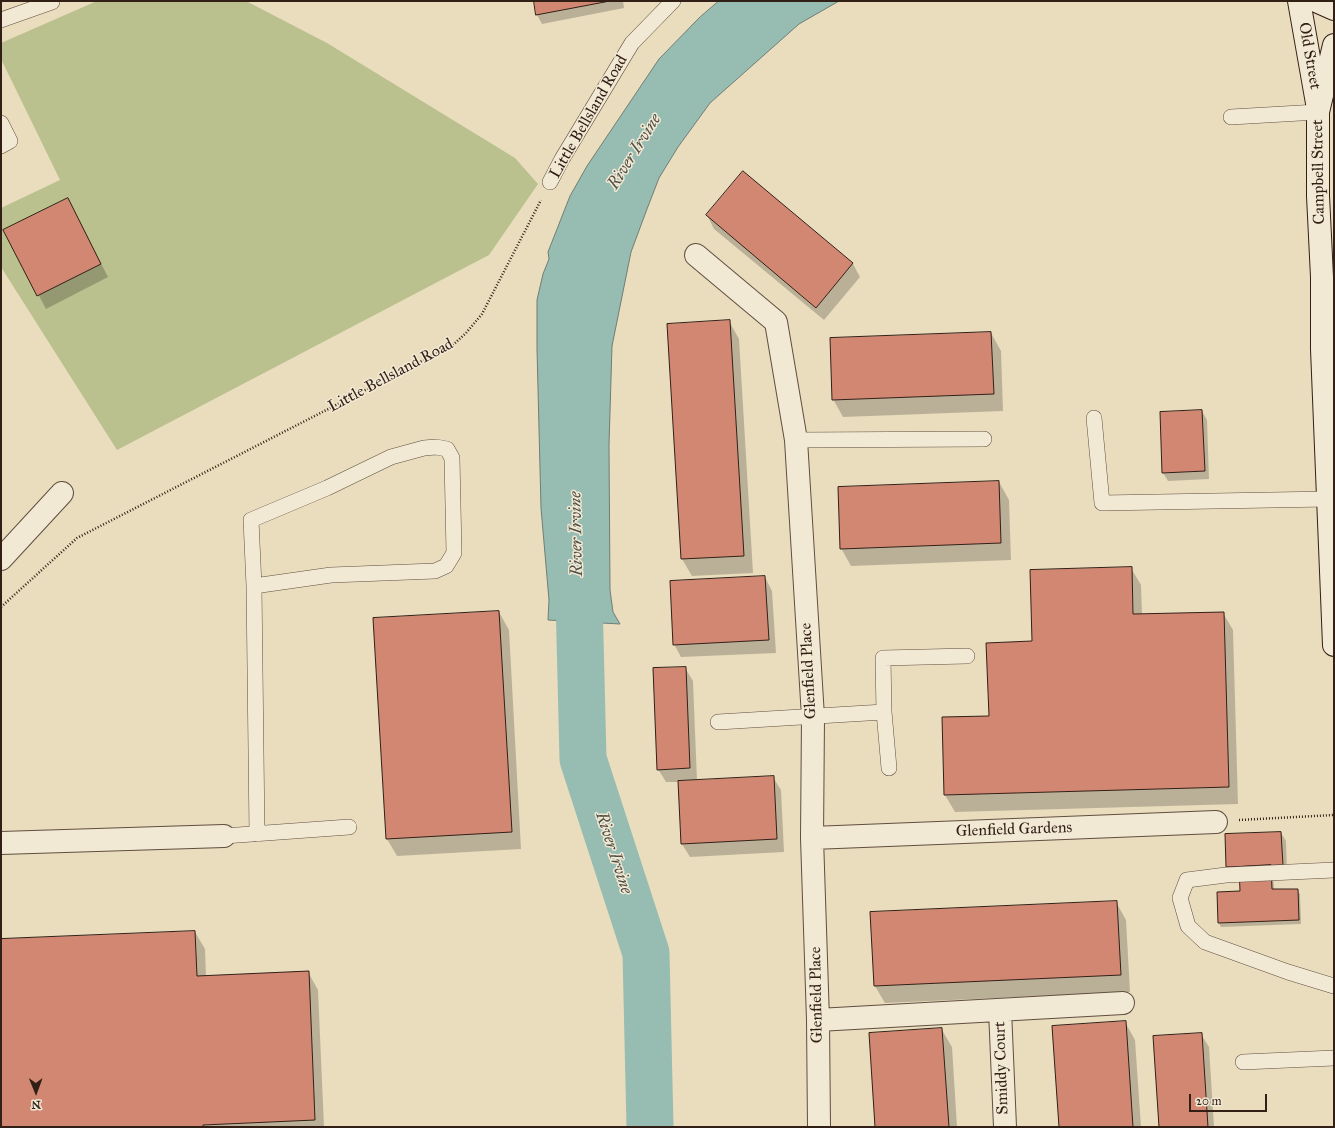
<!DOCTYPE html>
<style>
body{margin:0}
#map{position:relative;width:1335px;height:1128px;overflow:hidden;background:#e9ddbd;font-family:"IM FELL Great Primer",serif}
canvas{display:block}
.frame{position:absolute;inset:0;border:2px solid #321f16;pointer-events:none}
.north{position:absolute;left:16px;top:1072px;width:40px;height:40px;-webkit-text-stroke:3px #f1e9d4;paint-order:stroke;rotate:179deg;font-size:11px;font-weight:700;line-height:16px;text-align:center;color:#321f16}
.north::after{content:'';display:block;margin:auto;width:14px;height:18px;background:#321f16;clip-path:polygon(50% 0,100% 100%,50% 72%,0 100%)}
.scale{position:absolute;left:1189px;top:1094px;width:78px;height:18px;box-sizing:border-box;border:2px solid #321f16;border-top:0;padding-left:5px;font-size:12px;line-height:14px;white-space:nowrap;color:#321f16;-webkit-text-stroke:3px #f1e9d4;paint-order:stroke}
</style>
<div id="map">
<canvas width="1335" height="1128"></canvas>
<div class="frame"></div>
<div class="north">N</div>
<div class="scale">20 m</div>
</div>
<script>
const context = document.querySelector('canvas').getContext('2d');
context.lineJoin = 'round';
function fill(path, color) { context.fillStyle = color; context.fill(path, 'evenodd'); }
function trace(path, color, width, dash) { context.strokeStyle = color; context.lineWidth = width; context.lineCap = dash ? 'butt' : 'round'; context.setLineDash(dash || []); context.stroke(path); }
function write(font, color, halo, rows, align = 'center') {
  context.font = font + ' "IM FELL Great Primer",serif'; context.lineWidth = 3; context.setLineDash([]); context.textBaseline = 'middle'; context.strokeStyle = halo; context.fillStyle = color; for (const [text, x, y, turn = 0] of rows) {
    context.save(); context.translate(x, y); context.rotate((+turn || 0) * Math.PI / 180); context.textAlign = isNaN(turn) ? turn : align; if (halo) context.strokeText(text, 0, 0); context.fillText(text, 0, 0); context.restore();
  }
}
fill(new Path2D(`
 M97 1H246L327 43 515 158 538 184 489 255 117 450 1 267V208L60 180 1 59V43Z`), '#bac08e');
const water = new Path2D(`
 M719 1H839L799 24 710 103 678 147 659 178 647 209 631 252 612 346 609 445 610 590 613 612 620 624 548 620 549 600 541 508 537 349V300L543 274 549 259 548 252 570 196 587 166 659 59 700 17Z`);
fill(water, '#97bcb2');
trace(water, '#6f7d74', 1);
fill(new Path2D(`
 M535 1H623L624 8 542 24 537 15Z
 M743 172 853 264 860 277 824 320 714 229 707 215Z
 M75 212 108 277 46 309 5 231Z
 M729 321 739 339 753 573 692 576 682 559 668 325Z
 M991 333 1001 351 1003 411 843 417 833 399Z
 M1202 411 1207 420 1209 479 1168 481 1163 473Z
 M999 482 1009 500 1011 560 851 566 841 548Z
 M1131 568 1141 585 1142 615 1223 613 1233 630 1238 804 955 812 945 795 943 718 990 717 1033 642Z
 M765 577 772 591 776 653 681 657 674 644Z
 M499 612 509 630 521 849 397 856 387 839Z
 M685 668 693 681 697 781 773 777 781 790 784 852 690 857 682 844 679 782H666L658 769Z
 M1281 833 1286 841 1287 874H1273L1274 890H1297L1300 894 1301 924 1221 927 1219 923 1241 892 1240 875H1232L1227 867Z
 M1116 902 1126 920 1130 992 885 1003 875 986 871 913Z
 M195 932 205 949 206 977 308 972 318 990 324 1127H1V939Z
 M1125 1022 1135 1040 1141 1127H1060Z
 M942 1030 952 1047 957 1127H876Z
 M1201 1034 1209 1047 1214 1127H1160Z`), '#0003');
trace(new Path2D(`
 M578 557 583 759 646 953 650 1127`), '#97bcb2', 47);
const building = new Path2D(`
 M534 1H610L536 15Z
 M743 171 853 263 816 308 706 215Z
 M68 198 101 264 37 296 3 230Z
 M730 320 744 556 681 559 667 324Z
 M991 332 994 394 832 400 830 338Z
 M1202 410 1205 471 1162 473 1160 412Z
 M999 481 1001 543 840 549 838 487Z
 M1132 567 1133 614 1224 612 1229 787 944 795 942 717 989 716 986 643 1032 641 1030 570Z
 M765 576 769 640 673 645 670 581Z
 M499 611 512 832 386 839 373 618Z
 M686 667 690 768 657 770 653 668Z
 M774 776 777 839 681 844 678 781Z
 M1281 832 1283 865 1226 867 1225 834Z
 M1271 865 1272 889H1298L1299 920 1218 923 1217 892 1240 891 1239 867Z
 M1117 901 1121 975 874 986 870 912Z
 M195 931 197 976 309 971 315 1120 203 1125V1127H1V939Z
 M1126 1021 1133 1127H1059L1052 1026Z
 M942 1028 949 1127H875L869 1033Z
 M1202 1033 1208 1127H1159L1153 1036Z`);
fill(building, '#d28773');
trace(building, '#321f16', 1);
const lane = new Path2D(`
 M1 20 52 2
 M1231 117 1318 112
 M1 123 10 141 1 146
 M550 182 562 159 632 43 673 1
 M1094 418 1102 503 1328 499
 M796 440 984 439
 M254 586 331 575 435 571 446 566 454 553 452 458 447 449 436 447 424 448 391 457 327 488 251 520 254 586 257 834
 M884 712 889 768
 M718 722 884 712 883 658 967 656
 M224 836 349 827
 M1334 870 1226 875 1187 880 1180 898 1188 926 1205 942 1288 972 1334 986
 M1243 1062 1334 1058`);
const street = new Path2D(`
 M696 255 776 322 796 440 813 717 812 838 818 1020 819 1127
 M1 559 62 493
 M812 838 1216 822
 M1 843 224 836
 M1000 1010 1005 1127
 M818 1020 1123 1003`);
const secondary = new Path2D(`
 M1299 1 1317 103
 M1316 1 1334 9
 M1334 45 1318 112V196L1322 277V349L1334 645`);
trace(lane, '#604e40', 16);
trace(street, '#604e40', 24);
trace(secondary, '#321f16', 24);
trace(new Path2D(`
 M1 607 77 538 453 345 466 333 482 314 541 200
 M1239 820 1334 815`), '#321f16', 2.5, [1, 2]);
trace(lane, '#f1e9d4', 15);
trace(street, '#f1e9d4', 22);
trace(secondary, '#f1e9d4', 22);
write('16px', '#321f16', '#f1e9d4', [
 ["Old Street",1309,56,80],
 ["Little Bellsland Road",589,117,-60],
 ["Campbell Street",1319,172,-91],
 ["Little Bellsland Road",391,376,-28],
 ["Glenfield Place",809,671,-93],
 ["Glenfield Gardens",1014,830,-2],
 ["Glenfield Place",817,995,-91],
 ["Smiddy Court",1002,1068,-92]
]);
write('italic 17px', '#504e45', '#f1e9d4', [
 ["River Irvine",635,152,-58],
 ["River Irvine",577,534,-91],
 ["River Irvine",613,853,72]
]);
</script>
